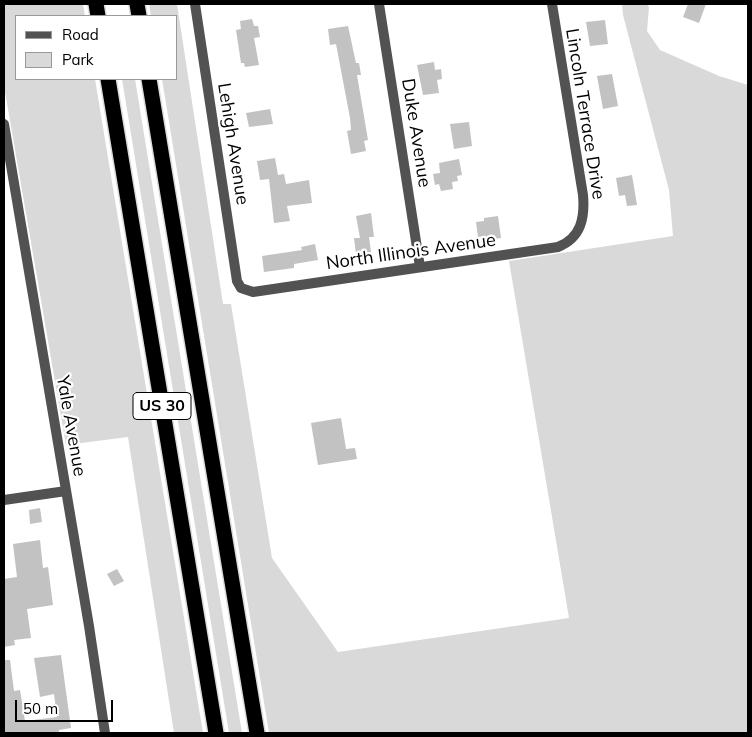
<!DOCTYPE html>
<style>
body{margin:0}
#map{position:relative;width:752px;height:737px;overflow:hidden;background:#fff;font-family:Mulish,sans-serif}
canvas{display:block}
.frame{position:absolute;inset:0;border:5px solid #000;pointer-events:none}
.legend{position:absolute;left:15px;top:15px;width:162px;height:65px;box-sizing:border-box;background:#fff;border:1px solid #999;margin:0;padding:6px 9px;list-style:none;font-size:15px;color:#000}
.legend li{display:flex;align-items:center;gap:10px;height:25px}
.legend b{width:25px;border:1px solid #999}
.scale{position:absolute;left:15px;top:700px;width:98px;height:22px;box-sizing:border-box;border:2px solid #000;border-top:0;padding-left:6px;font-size:15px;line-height:18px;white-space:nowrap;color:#000;-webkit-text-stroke:4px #fff;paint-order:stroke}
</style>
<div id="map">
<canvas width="752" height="737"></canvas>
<div class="frame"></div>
<ul class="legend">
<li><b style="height:6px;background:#525252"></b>Road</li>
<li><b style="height:14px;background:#d9d9d9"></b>Park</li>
</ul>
<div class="scale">50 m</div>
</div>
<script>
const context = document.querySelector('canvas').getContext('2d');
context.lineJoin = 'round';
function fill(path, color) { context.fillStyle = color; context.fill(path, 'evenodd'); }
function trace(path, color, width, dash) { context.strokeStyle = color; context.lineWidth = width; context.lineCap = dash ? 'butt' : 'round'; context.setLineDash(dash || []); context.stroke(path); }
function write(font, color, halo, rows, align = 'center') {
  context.font = font + ' Mulish,sans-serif'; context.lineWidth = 4.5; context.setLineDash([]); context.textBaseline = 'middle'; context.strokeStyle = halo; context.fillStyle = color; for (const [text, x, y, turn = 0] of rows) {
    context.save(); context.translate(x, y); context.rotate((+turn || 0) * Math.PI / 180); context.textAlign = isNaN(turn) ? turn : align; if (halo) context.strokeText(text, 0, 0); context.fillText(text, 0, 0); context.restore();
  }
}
fill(new Path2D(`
 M4 4H83L85 16H16V79H95L203 733H174L128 437 66 445 4 86Z
 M149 4H177L223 304H231L272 558 338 652 569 618 509 261 673 236 669 190 623 15 622 4H647L649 7 647 31 660 50 719 76 748 85V733H269L162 79H176V16H151Z
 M122 79H135L242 733H229Z`), '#d9d9d9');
fill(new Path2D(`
 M688 4H706L699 23 683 17Z
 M252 19 254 26H258L260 37 254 38 259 65 245 67 244 63H241L236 30 241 29 240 21Z
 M605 20 608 44 590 46 586 22Z
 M348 26 356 63H359L361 75H357L368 140 364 141 366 151 351 154 347 131 351 130 350 118 336 44 330 45 328 29Z
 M434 62 435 70 441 69 442 79 437 80 439 93 423 95 417 65Z
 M612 74 618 106 603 109 597 76Z
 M270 109 273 124 249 127 246 113Z
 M469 122 472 146 454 149 450 124Z
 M275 158 278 175 284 174 286 184 309 180 312 203 287 206 290 221 274 223 269 179 260 180 257 161Z
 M459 159 462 175 457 176 458 181 452 182 453 189 441 191 439 184 435 185 433 174 440 173 439 163Z
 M632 175 637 205 627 206 625 195 619 196 616 178Z
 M371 213 374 237H369L371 252 356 254 354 238H360L356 216Z
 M498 216 501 238 486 240V236L478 237 476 222 484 221V218Z
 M315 244 318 260 294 264V268L264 272 262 256 302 250 301 247Z
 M341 418 346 449 355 448 357 459 318 465 311 423Z
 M40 508 42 522 30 524 29 510Z
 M40 540 43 568 48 567 53 605 27 609 31 638 14 640 15 645 4 647V579L17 577 13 544Z
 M117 569 124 581 114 586 107 574Z
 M61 655 71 728 59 730V733H4V660H10L14 691 20 690 25 721 57 717 54 694 40 697 34 658Z`), '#c2c2c2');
const highway = new Path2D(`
 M96 4 98 16
 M137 4 139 16
 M108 79 216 733
 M149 79 257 733`);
trace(highway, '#dbdbdb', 18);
trace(new Path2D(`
 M195 4 237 281 241 288 253 292 558 247C581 238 585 218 583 195L552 4
 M379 4 420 267
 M4 124 89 626 105 733
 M4 500 66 491`), '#525252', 10);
trace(highway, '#000', 15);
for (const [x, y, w] of [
 [162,406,58]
]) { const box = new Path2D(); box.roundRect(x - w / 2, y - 13.5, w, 27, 4); context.fillStyle = '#fff'; context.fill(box); trace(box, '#000', 1); }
write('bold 16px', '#000', null, [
 ["US 30",162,406]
]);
write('18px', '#000', '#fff', [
 ["Lincoln Terrace Drive",585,114,81],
 ["Duke Avenue",416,133,81],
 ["Lehigh Avenue",233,144,81],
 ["North Illinois Avenue",411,252,-8],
 ["Yale Avenue",71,426,80]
]);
</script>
